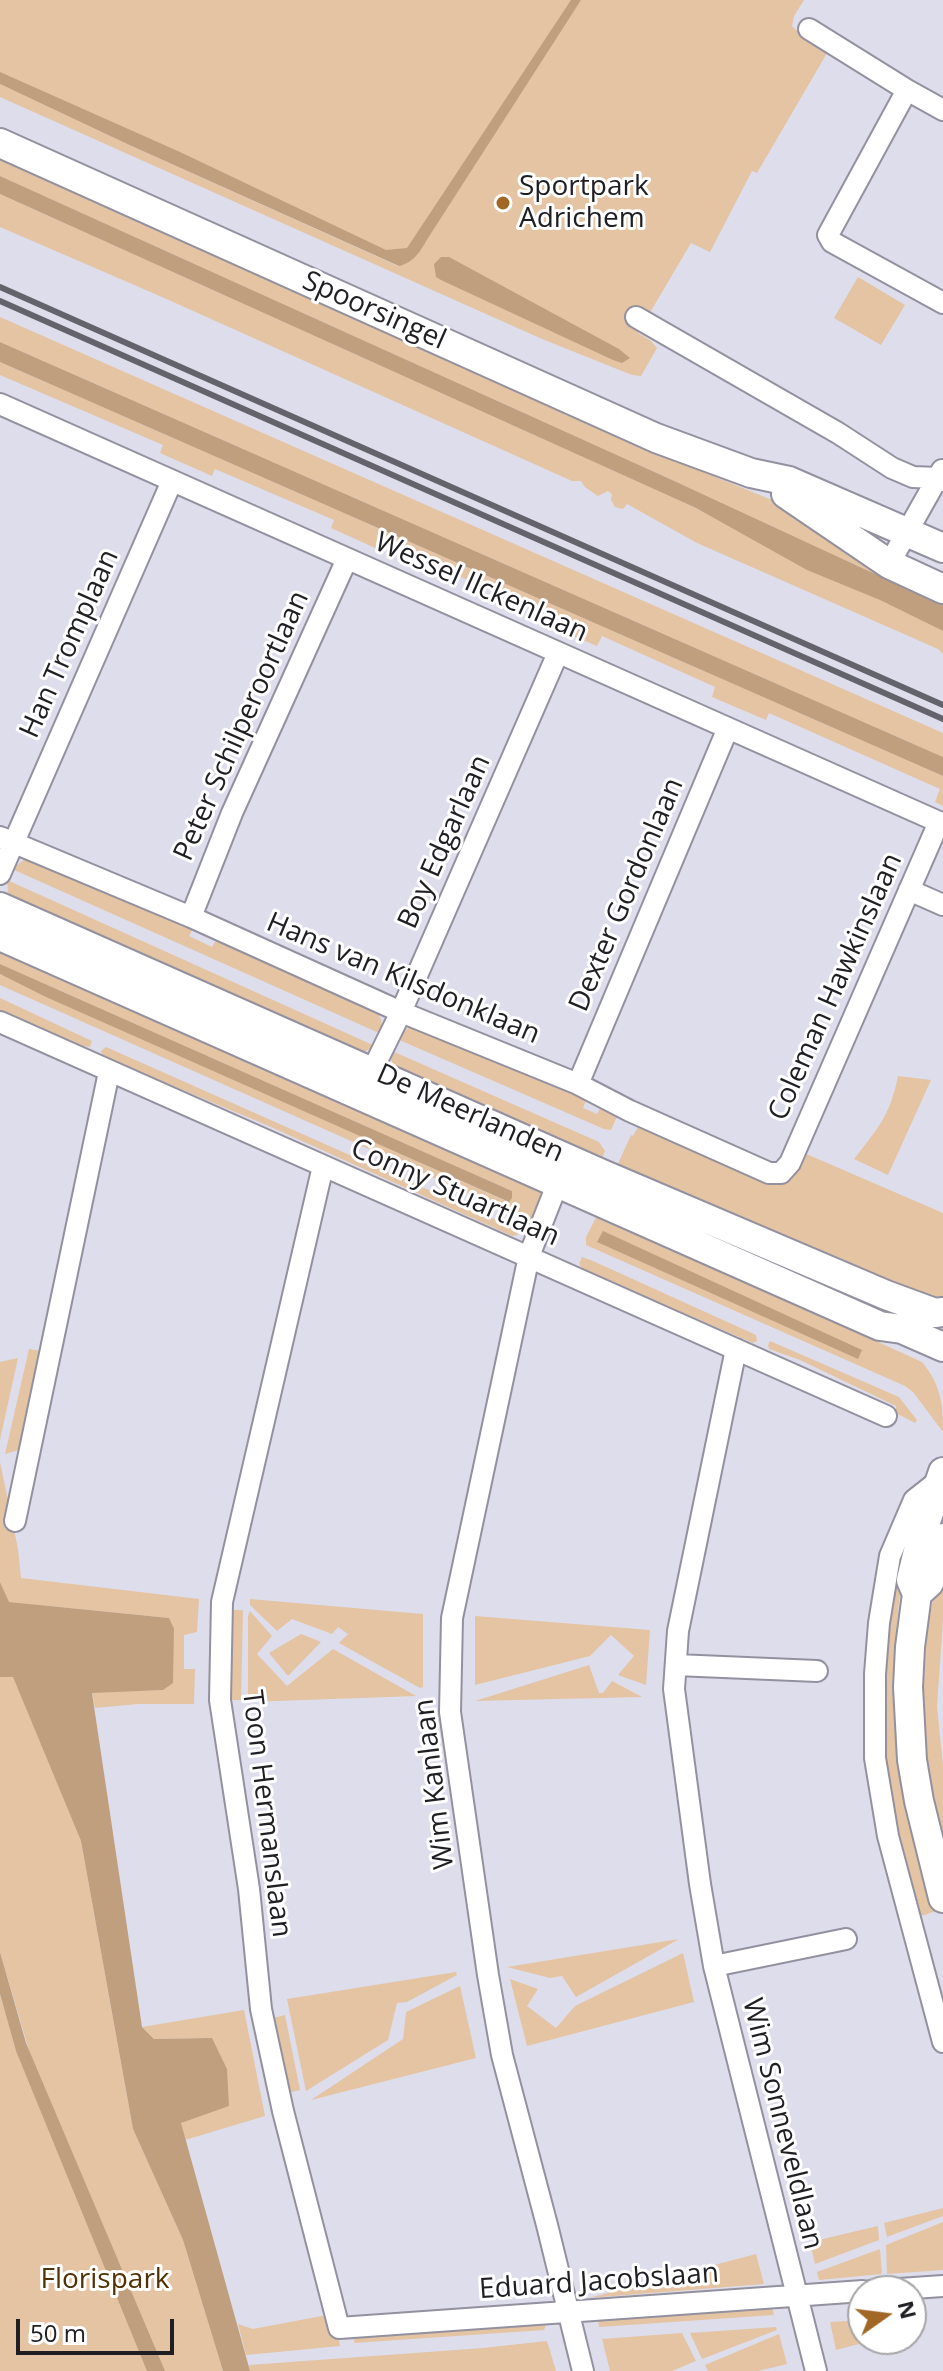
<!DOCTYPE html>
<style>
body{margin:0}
#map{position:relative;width:943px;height:2371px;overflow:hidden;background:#deddeb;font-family:"Open Sans",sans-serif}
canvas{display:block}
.north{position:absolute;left:847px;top:2275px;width:80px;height:80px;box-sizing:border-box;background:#fff;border:2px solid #a5a5a7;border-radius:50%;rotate:76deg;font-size:22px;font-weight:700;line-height:32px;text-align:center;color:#1e1e23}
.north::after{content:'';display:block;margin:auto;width:28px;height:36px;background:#a06824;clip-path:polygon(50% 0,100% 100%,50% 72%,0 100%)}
.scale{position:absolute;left:16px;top:2319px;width:158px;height:36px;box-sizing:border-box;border:4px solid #1e1e23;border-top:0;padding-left:10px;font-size:24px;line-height:28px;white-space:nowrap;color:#1e1e23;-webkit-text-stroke:6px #fff;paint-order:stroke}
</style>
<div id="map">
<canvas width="943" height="2371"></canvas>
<div class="north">N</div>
<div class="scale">50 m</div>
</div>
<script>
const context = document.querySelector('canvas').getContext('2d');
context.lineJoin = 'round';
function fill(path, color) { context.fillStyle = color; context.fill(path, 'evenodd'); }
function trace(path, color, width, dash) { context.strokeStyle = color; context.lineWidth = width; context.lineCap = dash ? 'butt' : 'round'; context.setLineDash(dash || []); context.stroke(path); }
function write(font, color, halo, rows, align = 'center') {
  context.font = font + ' "Open Sans",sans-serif'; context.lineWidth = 6; context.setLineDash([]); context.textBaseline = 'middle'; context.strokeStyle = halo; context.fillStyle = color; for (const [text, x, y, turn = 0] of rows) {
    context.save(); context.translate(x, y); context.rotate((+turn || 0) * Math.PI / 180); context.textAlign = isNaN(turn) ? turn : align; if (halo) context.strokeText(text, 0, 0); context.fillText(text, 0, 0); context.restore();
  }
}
fill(new Path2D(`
 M0 0H804L794 16 792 26 796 30 830 48 757 173 752 171 710 252 691 243 638 333 651 341 657 348 641 376 632 375 542 339 0 97V84L125 143 398 266 396 258 0 78Z
 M0 155 660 450 713 476 782 504 866 558 864 566 899 585 670 479 0 176Z
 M0 194 696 508 943 631V654L938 649 697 543 627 504 623 509 615 507 611 500 612 494 608 491 598 496 585 487 581 481H572L162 297 0 227Z
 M858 277 905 305 881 345 834 318Z
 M0 317 943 733V757L0 342Z
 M0 362 943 776V806L935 802 940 789 769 713 766 720 712 697 715 687 602 636 597 646 537 621 541 612 388 545 384 552 331 528 334 520 215 469 212 476 160 453 163 445 0 375Z
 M38 858 194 926 189 936 212 947 218 937 375 1008C380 1017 385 1024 379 1033L12 869 25 859Z
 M7 880 375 1046 360 1054 15 904 8 892Z
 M0 940 541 1191 540 1204 531 1221 0 985V974L508 1202 512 1198V1191L0 964Z
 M0 998 92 1041 90 1047 80 1046 0 1010Z
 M411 1027 587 1098 583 1108 597 1114 601 1106 618 1114 611 1130 604 1129 397 1039 401 1032Z
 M106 1047 512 1227 518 1232 517 1235 512 1236 271 1127 111 1060 102 1054 101 1051Z
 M392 1051 599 1142 605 1151 600 1163 394 1068 390 1056Z
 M898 1076 931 1080 888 1175 854 1159C878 1128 890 1116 898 1076Z
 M638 1127 769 1185C794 1182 794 1174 804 1153L943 1213V1301L937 1303 617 1166 631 1135 633 1136Z
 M602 1206 745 1273 784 1299 922 1362C941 1385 943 1404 943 1432L913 1392 905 1386 586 1245V1237Z
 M582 1257 593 1261 756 1335 757 1341 753 1343 584 1270 579 1264Z
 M770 1341 899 1397 917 1420 915 1423 896 1413V1406L800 1360 769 1349 768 1345Z
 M29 1349 40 1351 19 1450 5 1454Z
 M18 1358 0 1440V1362Z
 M0 1462 18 1549 21 1578 199 1599 197 1632 184 1635V1669H195L194 1704H138L95 1708 92 1692 163 1690 169 1618 8 1602 0 1582Z
 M905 1531 909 1532C901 1585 892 1639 896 1692 901 1766 918 1839 936 1911L918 1917 900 1846 884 1759 881 1712 890 1588Z
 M943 1563V1620L937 1706 943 1766V1833L938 1834C922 1746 914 1650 943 1563Z
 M250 1599 423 1614V1687L420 1688 339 1643 348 1634 338 1627 332 1634 292 1619 277 1631 250 1605Z
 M232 1610H243L241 1700H229Z
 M250 1611 272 1636 257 1654 287 1686 333 1649 416 1696 248 1702V1616Z
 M475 1616 650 1630 646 1685 618 1675 634 1656 611 1635 590 1656 475 1685Z
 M301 1634 321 1642 288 1676 269 1653Z
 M589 1665 599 1693H603L612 1681 642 1697 475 1701Z
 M13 1676 81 1841 133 2129 183 2240 223 2371H0V1994L16 2051 58 2149 0 1952V1677Z
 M679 1939 576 1997 562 1976 550 1978 507 1967Z
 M683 1953 694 2002 527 2046 510 1979 538 1989 527 2006 556 2028 575 2006Z
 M456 1972 457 1975 407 2002 397 2003 388 2040 306 2091 287 1999Z
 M460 1986 476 2058 311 2100 403 2039 406 2012Z
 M244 2010 265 2116 185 2140 181 2123 212 2038 154 2039 142 2027Z
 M285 2015 300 2090 288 2093 273 2018Z
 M943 2208V2216L887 2237 884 2223Z
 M943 2222V2270L887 2274 886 2245Z
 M878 2226 879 2240 815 2264 810 2242Z
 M880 2249 882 2274 819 2280 817 2272Z
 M756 2254 764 2284 589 2298Z
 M772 2307 774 2315 599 2327 598 2320Z
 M327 2315 337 2331 340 2346 246 2355 238 2324 253 2329Z
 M863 2320V2339H878L836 2350 830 2322Z
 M544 2322 546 2325 544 2330 354 2343V2337Z
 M776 2327 777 2330 702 2359 690 2333Z
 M682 2333 696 2361 672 2371H610L602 2339Z
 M779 2334 787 2364 758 2371H708L705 2365Z
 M547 2341 556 2371H250L249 2365 483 2348Z`), '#e4c4a3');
fill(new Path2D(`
 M571 0H581L430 235C421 249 416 262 399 266L125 143 0 84V72L180 152 386 250 407 248Z
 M0 176 670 479 899 585 904 582 943 602V631L880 600 807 570 696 508 0 194Z
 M441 257H449L619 349 630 358 622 363 613 360 441 280 436 277 434 264Z
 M0 342 943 757V776L0 362Z
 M0 964 512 1191V1198L509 1202 46 997 0 974Z
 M603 1231 862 1350 858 1359 597 1242Z
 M0 1582 9 1602 169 1618 174 1629 173 1683 163 1690 92 1693 142 2027 154 2039 212 2038 227 2069 229 2106 181 2123 250 2371H223L183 2240 133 2129 81 1841 13 1677H0Z
 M0 1952 26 2043 165 2371H147L16 2051 0 1994Z`), '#bf9f7e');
const minor = new Path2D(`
 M809 29 907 90
 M943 110 907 90 828 235 832 242 943 303
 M636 317 838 433 892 468 913 477 938 478 943 481
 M0 404 939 822 790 1163 781 1173H769L630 1111 578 1084 401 1012 191 917 0 837
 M889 564 942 470
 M0 874 172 481
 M909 890 943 905
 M191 917 232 813 347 559
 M0 1022 886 1416
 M367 1081 401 1012 558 653
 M578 1084 728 728
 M323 1166 222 1602 220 1700 249 1889 261 2009 283 2111 339 2328 863 2291
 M562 1172 529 1256 452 1618 450 1712 488 1975 502 2055 547 2225 583 2371
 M736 1349 678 1631 674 1689 700 1884 714 1966 816 2371
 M938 1481 914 1500 890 1556 879 1623 875 1674V1758L888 1836 943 2042
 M15 1521 109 1072
 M676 1665 817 1671
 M714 1966 846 1939
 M870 2291 943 2286`);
const secondary = new Path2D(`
 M0 143 656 438 751 473 789 481 943 548
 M786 494 889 564 943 589
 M0 907 602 1174 886 1295 935 1313 943 1312
 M0 936 880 1326 902 1329 943 1347
 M943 1472 923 1530 911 1580 917 1594 910 1647 908 1687 912 1760 919 1801 943 1898
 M918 1593 929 1583 943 1538`);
trace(minor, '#93919f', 24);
trace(secondary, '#93919f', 32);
trace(minor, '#fff', 20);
trace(secondary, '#fff', 28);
trace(new Path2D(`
 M0 287 943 705
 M0 301 943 719`), '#64636c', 6);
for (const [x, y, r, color] of [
 [503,203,8,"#a06824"]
]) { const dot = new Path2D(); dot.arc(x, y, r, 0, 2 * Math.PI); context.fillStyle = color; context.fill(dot); trace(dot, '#fff', 3); }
write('28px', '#1e1e23', '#fff', [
 ["Sportpark",519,187],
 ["Adrichem",519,219]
], 'left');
write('28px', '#1e1e23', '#fff', [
 ["Spoorsingel",374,311,24],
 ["Wessel Ilckenlaan",481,588,24],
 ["Han Tromplaan",70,644,-66],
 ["Peter Schilperoortlaan",242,726,-66],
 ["Boy Edgarlaan",445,842,-66],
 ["Dexter Gordonlaan",627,895,-67],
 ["Hans van Kilsdonklaan",403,979,23],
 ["Coleman Hawkinslaan",836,987,-66],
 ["De Meerlanden",470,1114,24],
 ["Conny Stuartlaan",455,1193,24],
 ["Wim Kanlaan",435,1784,-97],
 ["Toon Hermanslaan",266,1814,83],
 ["Wim Sonneveldlaan",782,2124,76],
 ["Eduard Jacobslaan",599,2282,-4]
]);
write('28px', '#513106', '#fff', [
 ["Florispark",105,2280]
]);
</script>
